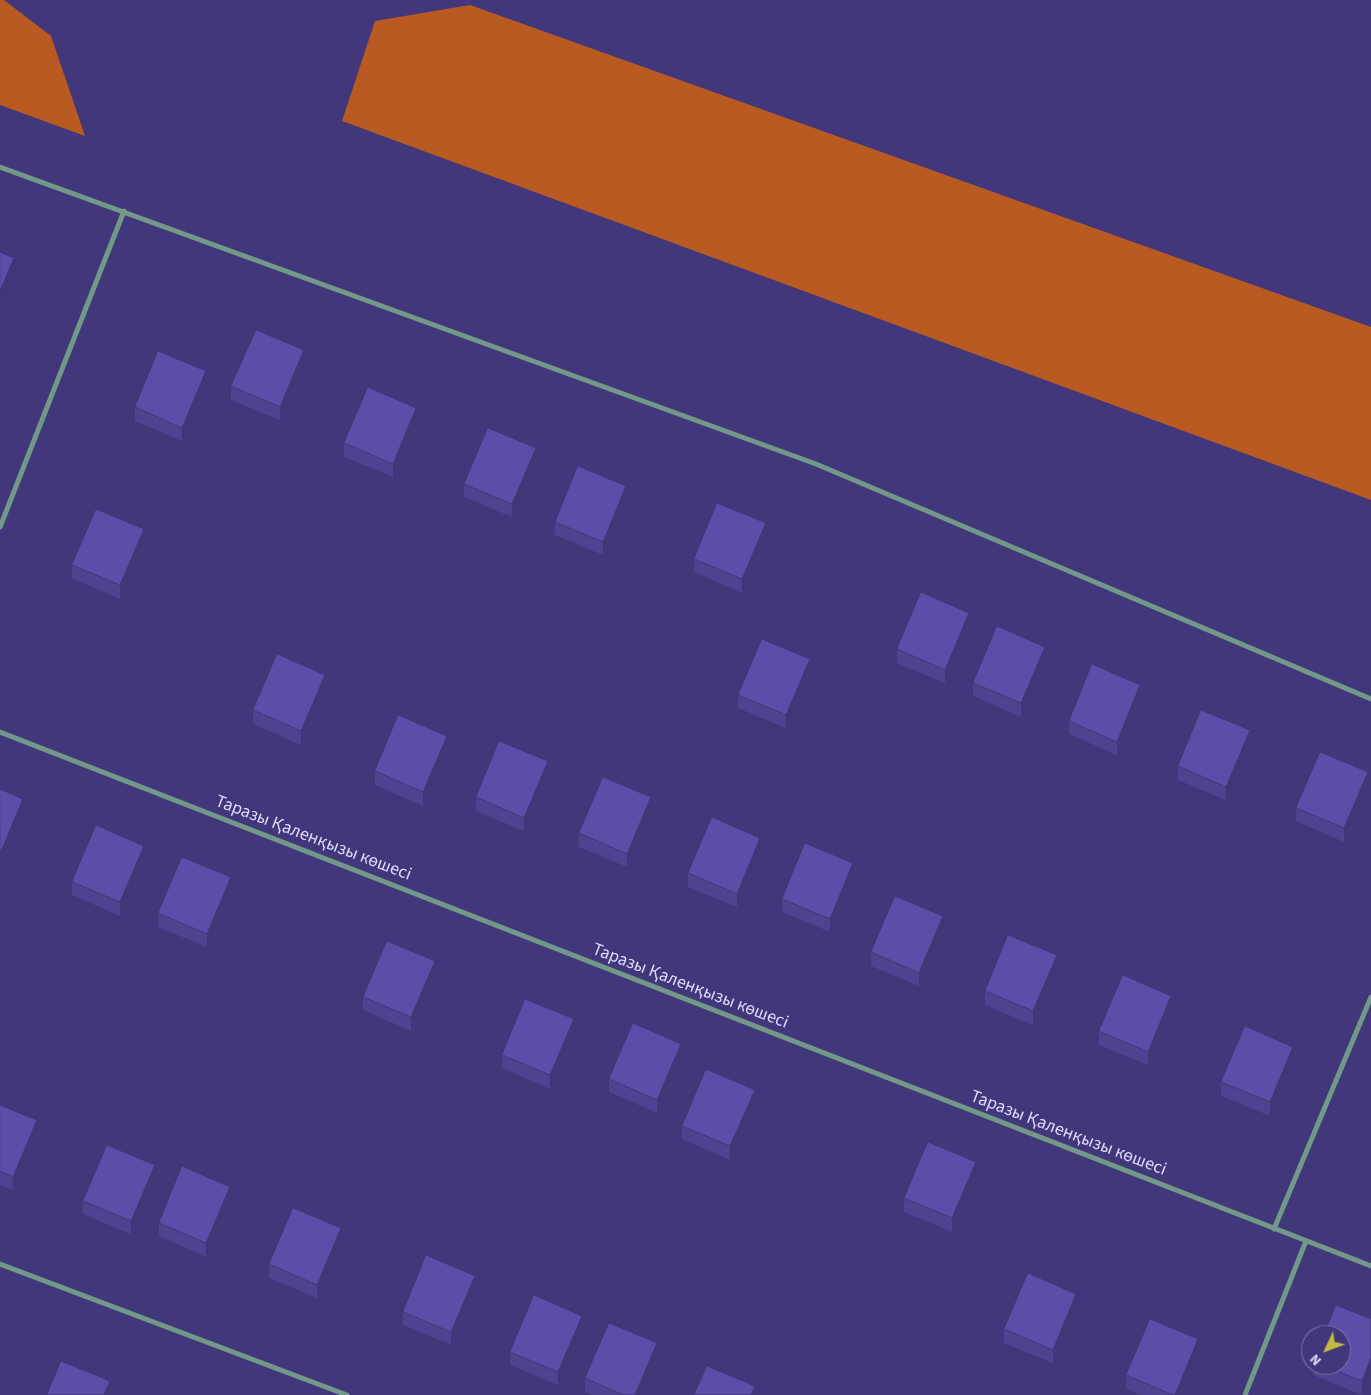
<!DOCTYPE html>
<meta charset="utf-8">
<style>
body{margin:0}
#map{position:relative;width:1371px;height:1395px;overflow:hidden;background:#41377a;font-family:"Source Sans 3",sans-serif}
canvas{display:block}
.north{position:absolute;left:1301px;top:1325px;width:50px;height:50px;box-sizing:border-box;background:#41377a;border:1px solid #7f78ae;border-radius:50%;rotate:227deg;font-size:14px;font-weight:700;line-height:20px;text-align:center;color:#dbdafb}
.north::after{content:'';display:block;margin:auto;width:18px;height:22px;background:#c3bd3e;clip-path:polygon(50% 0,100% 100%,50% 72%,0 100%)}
</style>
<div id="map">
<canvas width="1371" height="1395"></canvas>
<div class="north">N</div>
</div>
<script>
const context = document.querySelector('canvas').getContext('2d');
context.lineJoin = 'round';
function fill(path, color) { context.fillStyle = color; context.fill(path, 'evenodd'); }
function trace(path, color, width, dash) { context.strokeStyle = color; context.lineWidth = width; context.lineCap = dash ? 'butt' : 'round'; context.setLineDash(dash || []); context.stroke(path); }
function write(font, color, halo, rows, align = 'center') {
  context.font = font + ' "Source Sans 3",sans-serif'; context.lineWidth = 4.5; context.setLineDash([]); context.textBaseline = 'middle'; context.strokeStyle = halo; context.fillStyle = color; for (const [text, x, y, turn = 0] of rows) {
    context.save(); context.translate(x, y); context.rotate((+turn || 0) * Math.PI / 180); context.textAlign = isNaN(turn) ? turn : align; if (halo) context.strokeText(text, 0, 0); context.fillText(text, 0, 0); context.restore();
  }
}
fill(new Path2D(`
 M0 0H4L51 36 85 136 0 105Z
 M470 5 1371 327V500L342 121 375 21Z`), '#ba5a23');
trace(new Path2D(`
 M0 167 816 464 1371 699
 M0 527 124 211
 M0 732 1371 1266
 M1274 1229 1371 997
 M0 1264 347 1395
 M1245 1395 1306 1241`), '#729988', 5);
fill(new Path2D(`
 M304 364 280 420 231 400V386Z
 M206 385 182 441 135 421V407Z
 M416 421 393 477 344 457V443Z
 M536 462 512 517 464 497V484Z
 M626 499 603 555 555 535V522Z
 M766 537 742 593 694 572V559Z
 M144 542 120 599 72 578V565Z
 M969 626 945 683 897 663V649Z
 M1045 660 1021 717 973 696V683Z
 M810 672 786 728 738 708V695Z
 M325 688 301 745 253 724V710Z
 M1140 698 1117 755 1069 734V721Z
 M1250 744 1226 800 1178 780V766Z
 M447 749 423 806 375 785V771Z
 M548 775 524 831 476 811V797Z
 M1368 785 1344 842 1296 821V808Z
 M651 811 627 867 579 847V833Z
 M760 851 737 907 688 887V873Z
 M144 860 120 916 72 895V882Z
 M853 876 830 932 782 912V899Z
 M231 891 207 947 158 927V913Z
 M943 930 919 986 871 966V952Z
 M1057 969 1033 1025 985 1005V991Z
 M435 975 411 1031 363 1010V997Z
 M1171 1009 1148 1065 1099 1045V1031Z
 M574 1033 550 1089 502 1068V1055Z
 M681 1057 657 1113 609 1092V1079Z
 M1293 1060 1270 1116 1221 1096V1082Z
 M755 1103 730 1160 682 1139V1126Z
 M0 1105 37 1134 13 1190 0 1185Z
 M976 1176 952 1232 904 1212V1198Z
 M155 1178 131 1234 83 1214V1201Z
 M230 1200 206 1257 159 1236V1223Z
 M341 1242 317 1298 269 1278V1264Z
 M475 1289 451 1345 403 1325V1312Z
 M1076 1307 1053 1363 1004 1343V1329Z
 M1371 1319 1362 1395 1313 1375V1365H1341Z
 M582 1329 558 1385 510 1365V1352Z
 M1198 1353 1181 1395H1141L1126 1389V1375Z
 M657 1356 641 1395H592L585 1392V1378Z`), '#4e4391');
fill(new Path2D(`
 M14 258V271L0 304V291Z
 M304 350V364L280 420V407Z
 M206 371V385L182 441V428Z
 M416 408V421L393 477V464Z
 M536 448V462L512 517V504Z
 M626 486V499L603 555V542Z
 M766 523V537L742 593V579Z
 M144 529V542L120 599V585Z
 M969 613V626L945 683V670Z
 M1045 647V660L1021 717V703Z
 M810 659V672L786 728V715Z
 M325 675V688L301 745V731Z
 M1140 685V698L1117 755V742Z
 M1250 730V744L1226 800V787Z
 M447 736V749L423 806V792Z
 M548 761V775L524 831V818Z
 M1368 772V785L1344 842V828Z
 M651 797V811L627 867V854Z
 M23 799V813L0 867V854Z
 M760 838V851L737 907V894Z
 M144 846V860L120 916V902Z
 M853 863V876L830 932V919Z
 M231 877V891L207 947V934Z
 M943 916V930L919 986V973Z
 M1057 955V969L1033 1025V1011Z
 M435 961V975L411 1031V1017Z
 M1171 996V1009L1148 1065V1052Z
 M574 1019V1033L550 1089V1075Z
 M681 1044V1057L657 1113V1100Z
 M1293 1047V1060L1270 1116V1102Z
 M755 1090V1103L730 1160V1146Z
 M37 1120V1134L13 1190V1177Z
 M976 1162V1176L952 1232V1218Z
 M155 1165V1178L131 1234V1221Z
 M230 1187V1200L206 1257V1243Z
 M341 1228V1242L317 1298V1285Z
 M475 1276V1289L451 1345V1332Z
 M1076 1294V1307L1053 1363V1350Z
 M582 1316V1329L558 1385V1372Z
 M1198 1339V1353L1181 1395H1175Z
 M657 1343V1356L641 1395H635Z
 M1 1348V1362L0 1363V1350Z
 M1371 1358V1372L1362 1395V1381Z
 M110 1381V1395H104Z
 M755 1386V1395H751Z`), '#403776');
const building = new Path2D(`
 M0 252 14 258 0 291Z
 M256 330 304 350 280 407 231 386Z
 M158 351 206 371 182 428 135 407Z
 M368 387 416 408 393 464 344 443Z
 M488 428 536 448 512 504 464 484Z
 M578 466 626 486 603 542 555 522Z
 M717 503 766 523 742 579 694 559Z
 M96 509 144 529 120 585 72 565Z
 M921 592 969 613 945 670 897 649Z
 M997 626 1045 647 1021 703 973 683Z
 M762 639 810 659 786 715 738 695Z
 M277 654 325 675 301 731 253 710Z
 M1092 664 1140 685 1117 742 1069 721Z
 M1201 710 1250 730 1226 787 1178 766Z
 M398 715 447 736 423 792 375 771Z
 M499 741 548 761 524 818 476 797Z
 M1320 752 1368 772 1344 828 1296 808Z
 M603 777 651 797 627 854 579 833Z
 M0 789 23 799 0 854Z
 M712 817 760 838 737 894 688 873Z
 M96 825 144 846 120 902 72 882Z
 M805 843 853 863 830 919 782 899Z
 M182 857 231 877 207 934 158 913Z
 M895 896 943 916 919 973 871 952Z
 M1008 935 1057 955 1033 1011 985 991Z
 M387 941 435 961 411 1017 363 997Z
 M1123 975 1171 996 1148 1052 1099 1031Z
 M525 999 574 1019 550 1075 502 1055Z
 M633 1023 681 1044 657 1100 609 1079Z
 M1245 1026 1293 1047 1270 1102 1221 1082Z
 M706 1069 755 1090 730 1146 682 1126Z
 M0 1105 37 1120 13 1177 0 1171Z
 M928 1142 976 1162 952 1218 904 1198Z
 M107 1145 155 1165 131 1221 83 1201Z
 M182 1166 230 1187 206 1243 159 1223Z
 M293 1208 341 1228 317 1285 269 1264Z
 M426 1255 475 1276 451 1332 403 1312Z
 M1028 1273 1076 1294 1053 1350 1004 1329Z
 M534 1295 582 1316 558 1372 510 1352Z
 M1336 1305 1371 1319V1358L1362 1381 1322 1365H1341V1335H1324Z
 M1150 1319 1198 1339 1175 1395H1173L1126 1375Z
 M609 1323 657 1343 635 1395H623L585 1378Z
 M61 1361 110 1381 104 1395H47Z
 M707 1366 755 1386 751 1395H694Z`);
fill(building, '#5b4ea9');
trace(building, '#403776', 1);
write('18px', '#dbdafb', '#41377a', [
 ["Таразы Қаленқызы көшесі",313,839,21],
 ["Таразы Қаленқызы көшесі",690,987,21],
 ["Таразы Қаленқызы көшесі",1068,1134,21]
]);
</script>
